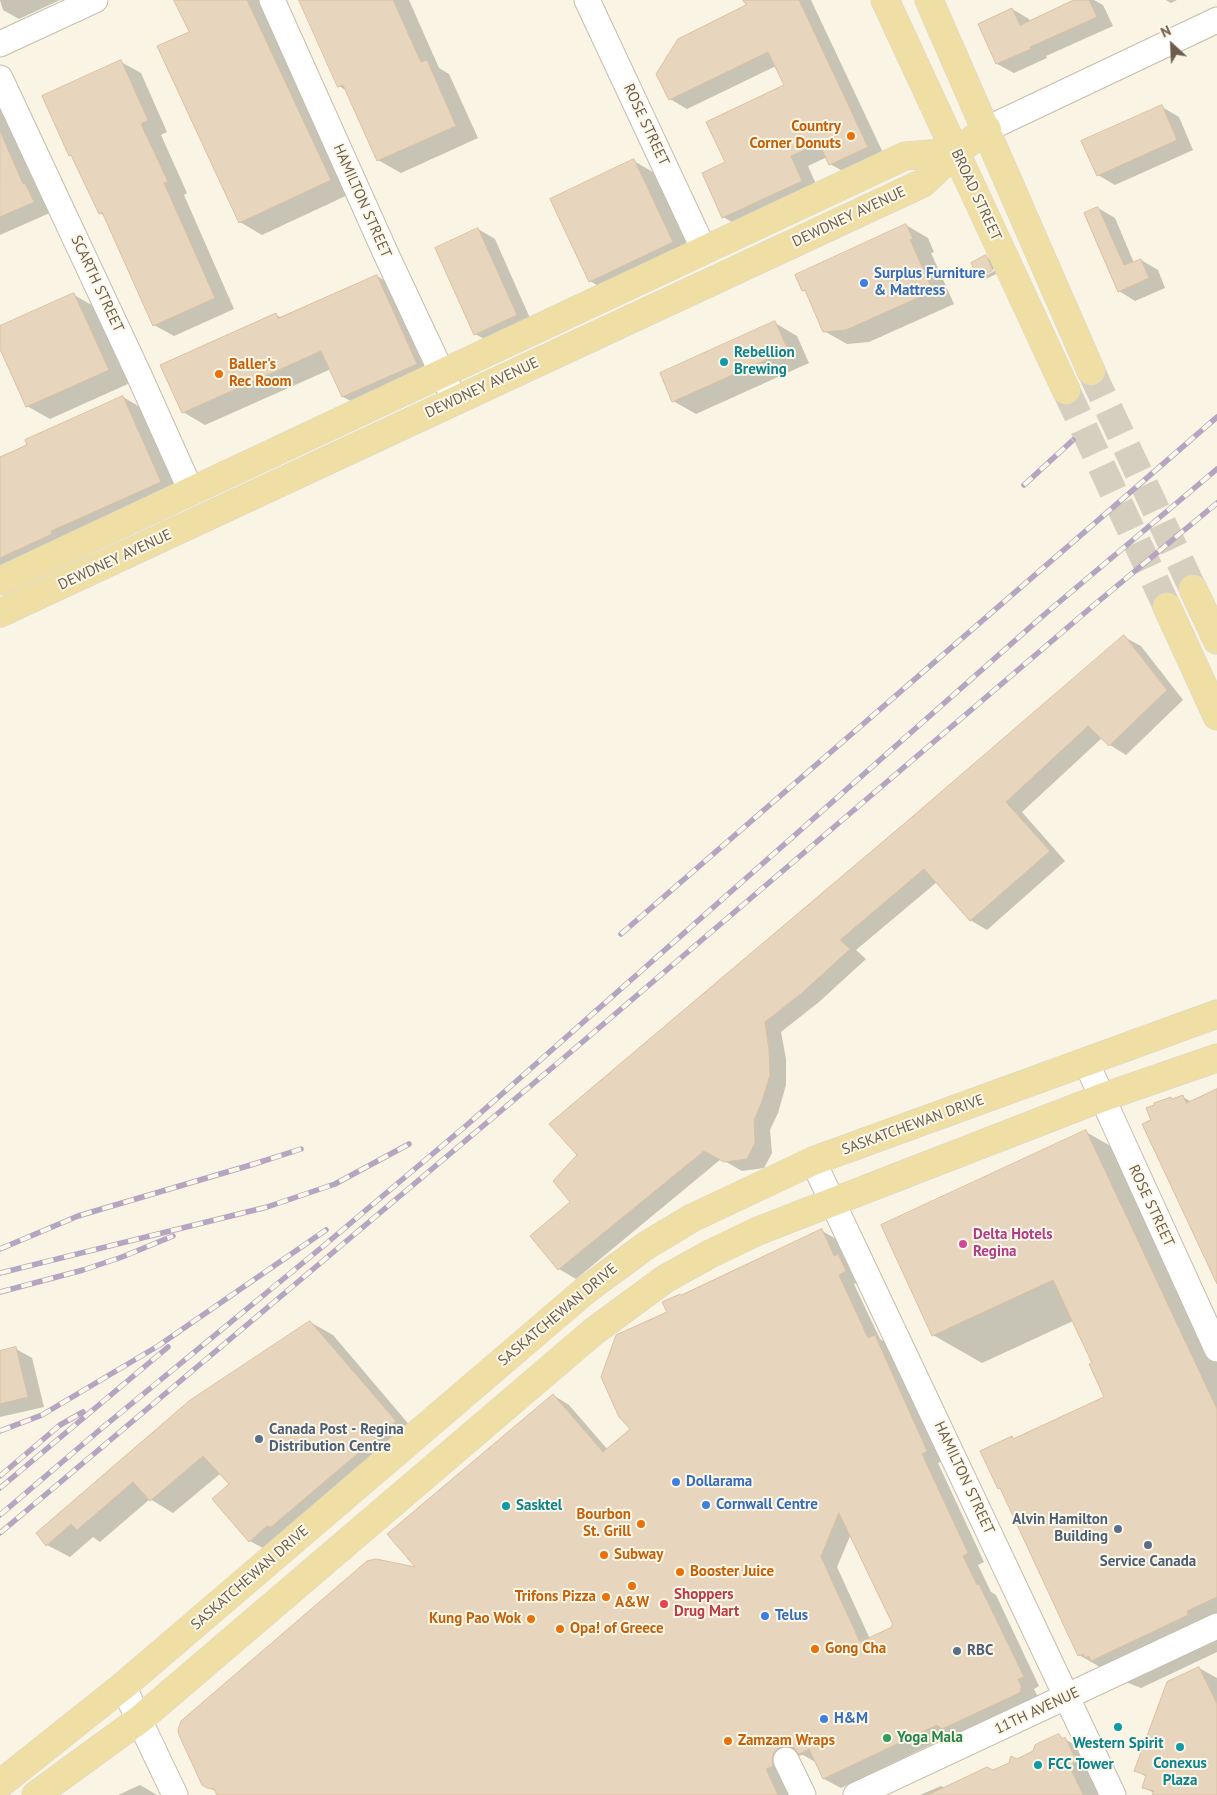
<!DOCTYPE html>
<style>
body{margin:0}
#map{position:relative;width:1217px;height:1795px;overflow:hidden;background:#f9f4e3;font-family:"PT Sans",sans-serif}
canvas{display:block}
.north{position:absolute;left:1147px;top:20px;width:50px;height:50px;-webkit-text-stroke:4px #fcf8e9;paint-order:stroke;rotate:335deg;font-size:14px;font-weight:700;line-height:20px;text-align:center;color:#6e5d4d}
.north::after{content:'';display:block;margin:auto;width:18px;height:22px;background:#6e5d4d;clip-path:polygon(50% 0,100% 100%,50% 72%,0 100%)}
</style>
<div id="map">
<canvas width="1217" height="1795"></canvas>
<div class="north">N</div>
</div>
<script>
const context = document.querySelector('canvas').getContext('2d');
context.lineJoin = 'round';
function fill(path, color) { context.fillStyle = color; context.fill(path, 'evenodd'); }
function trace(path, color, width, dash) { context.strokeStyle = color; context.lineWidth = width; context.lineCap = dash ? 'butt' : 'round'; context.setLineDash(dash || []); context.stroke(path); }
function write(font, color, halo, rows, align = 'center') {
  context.font = font + ' "PT Sans",sans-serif'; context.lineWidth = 4; context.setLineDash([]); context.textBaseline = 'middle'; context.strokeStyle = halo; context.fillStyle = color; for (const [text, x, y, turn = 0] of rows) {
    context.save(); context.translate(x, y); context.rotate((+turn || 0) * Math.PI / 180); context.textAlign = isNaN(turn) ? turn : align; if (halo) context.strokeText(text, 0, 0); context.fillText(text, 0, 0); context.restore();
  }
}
fill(new Path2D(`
 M0 0H60L19 19 3 10Z
 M175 0H263L352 193 262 235 240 222 190 32Z
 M300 0H409L439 68 449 74 478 138 401 173 378 160 347 91 339 86Z
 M744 0H811L885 157 848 174 830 164 827 157 808 166 819 191 741 227 723 217 726 163 785 86 776 66 687 109 670 99 747 6Z
 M1077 0H1094L1103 5 1113 26 1046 56 1047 58 1014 73 997 64 979 24 1012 9 1029 19 1030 21Z
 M1166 0H1177L1171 3Z
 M121 62 141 73 167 132 161 135 187 193 184 195 234 309 174 336 154 325 105 216 99 213 74 157 70 155Z
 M1162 107 1179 117 1193 150 1115 185 1098 175Z
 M0 108 52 212 0 235Z
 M634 161 656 174 694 255 612 294 590 281Z
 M1098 208 1115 218 1134 263 1141 260 1158 270 1165 288 1135 301 1119 291Z
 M906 225 928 238 934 252 931 253 954 304 869 342 847 344 824 331 808 293 803 290Z
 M478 229 495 239 533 325 492 343 475 334Z
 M986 257 991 260 995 268 981 275V278L979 277Z
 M996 270 998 273 984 280 981 278Z
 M377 276 399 289 438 377 366 409 343 397 331 369 205 425 183 412 276 315 282 318Z
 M74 295 97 308 130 383 50 419 27 406 0 345V328Z
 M775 323 797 336 809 363 696 414 673 401Z
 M123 397 145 410 183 495 0 580V458Z
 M1124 637 1141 646 1183 700 1126 755 1110 745 1102 738 1022 812 1065 861 987 930 970 920 937 882 856 950 866 959 819 1002 781 1032 786 1059V1085L778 1113 770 1130 772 1153 764 1168 742 1171 721 1159 576 1279 559 1269 531 1237 572 1202 906 824Z
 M1217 1090V1277L1152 1120 1171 1098 1174 1100 1183 1097 1192 1102Z
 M1086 1132 1135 1160 1217 1335V1652L1141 1688 1128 1683 1079 1655 1002 1490 999 1488 1012 1438 1015 1439 1106 1397 1093 1364 1073 1321 982 1363 933 1335Z
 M822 1231 838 1240 861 1281 854 1284 880 1339 891 1346 943 1461 938 1463 984 1562 978 1565 991 1592 996 1595 1039 1686 1034 1689 1038 1697 959 1738 953 1734 841 1788 824 1779 817 1763 803 1755 797 1756 790 1795H218L217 1792 208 1787 419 1569 553 1395 569 1405 608 1450 632 1430 668 1313 682 1296ZM851 1534 895 1626 870 1639 837 1567Z
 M310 1322 333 1335 417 1434 272 1553 250 1541 231 1485 221 1473 173 1513 150 1499 100 1542 93 1537 70 1557 47 1545 38 1533Z
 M16 1349 32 1358 44 1407 0 1417V1352Z
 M1199 1668 1217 1678V1795H1154V1793L1143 1787 1147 1777 1136 1771Z
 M1059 1736 1104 1761 1111 1795H920L941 1786 945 1788 993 1772 1034 1752Z
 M140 1785 157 1795H118Z`), '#0003');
const building = new Path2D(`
 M174 0H247L331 180 239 223 157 46 189 32Z
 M299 0H393L421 62 427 60 456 126 377 161 343 85 338 87Z
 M743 0H799L868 147 829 165 819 143 791 156 802 181 722 218 702 173 725 162 706 122 784 85 768 52 669 100 656 74 678 39 746 5Z
 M1074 0H1089L1097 17 1030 47 1031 49 996 64 978 24 1012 8 1020 25Z
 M121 60 148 120 141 124 168 182 164 183 215 298 153 326 102 212 99 214 71 155 69 156 42 96Z
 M1162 105 1177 140 1097 176 1081 141Z
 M0 131 23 184 25 183 34 202 0 217Z
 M634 159 673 242 589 282 550 199Z
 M1098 207 1124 265 1141 259 1149 278 1118 292 1084 213Z
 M906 224 913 239 910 240 933 291 846 330 823 332 805 290 802 291 795 275Z
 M478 228 517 315 474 335 435 248Z
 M986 255 993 270 978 278 971 263Z
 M377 275 417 364 342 397 321 351 182 413 160 365 276 313 278 318Z
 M74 293 109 370 26 407 0 349V326Z
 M775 321 788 350 672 402 660 373Z
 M123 396 161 482 51 531 52 534 0 558V457L27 445 25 440Z
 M1124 635 1167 690 1109 746 1088 726 1006 802 1050 851 970 921 924 869 840 940 850 949 802 993 765 1022 769 1049 770 1075 761 1104 754 1120 755 1143 747 1159 724 1162 704 1151 558 1270 530 1236 570 1202 553 1181 577 1155 549 1124 905 823Z
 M1217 1089V1284L1142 1124 1151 1120 1146 1108 1154 1105V1103L1171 1097 1172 1099 1183 1095 1186 1103Z
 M1086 1130 1217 1409V1597L1187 1611 1188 1615 1091 1661 1089 1656 1085 1658 1083 1654 1078 1656 1000 1488 998 1489 980 1451 1012 1436 1013 1439 1104 1397 1089 1364 1092 1363 1053 1280 932 1336 881 1225Z
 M822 1229 834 1256 838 1254 846 1271 839 1275 868 1338 875 1335 927 1451 922 1454 968 1553 963 1556 977 1585 979 1584 1024 1677 1018 1679 1022 1688 1020 1689 1021 1692 942 1729 937 1725 823 1779 809 1749 799 1754 794 1748 787 1746 780 1747 774 1752 772 1759 773 1766 766 1769 778 1795H217L214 1789 207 1788 202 1785 179 1735 178 1730 181 1721 367 1561 376 1559 415 1567 387 1534 553 1394 603 1452 630 1429 619 1417 601 1377 616 1335 667 1312 662 1302 680 1294 681 1295ZM839 1513 893 1625 891 1626 892 1627 860 1642 821 1557Z
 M310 1321 396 1421 271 1527 267 1526 249 1542 212 1499 229 1484 203 1456 150 1501 133 1482 77 1530 71 1524 46 1546 36 1533 189 1401Z
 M16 1347 28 1397 0 1404V1351Z
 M1199 1667 1217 1704V1795H1152L1154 1791 1142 1788 1146 1775 1134 1771 1167 1682Z
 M1059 1734 1062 1739 1065 1737 1075 1758 1071 1769 1083 1795H928L987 1767 993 1770 1009 1763 1011 1756 1017 1759 1033 1751 1035 1745Z`);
fill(building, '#e8d5bd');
trace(building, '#dbc0a1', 1);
trace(new Path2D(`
 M1091 371 1193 589
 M1066 390 1167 607`), '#d6cebe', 28, [28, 14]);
const minor = new Path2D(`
 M272 0 386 254 455 401
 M587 0 704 250
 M0 44 95 0
 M0 78 138 373 191 491
 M987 129 1217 20
 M1086 1062 1217 1349
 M813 1161 1113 1795
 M123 1686 175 1795
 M786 1760 803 1795
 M856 1795 1217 1626`);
const major = new Path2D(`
 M885 0 1066 390
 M929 0 1091 371
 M0 581 905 156 956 152
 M1193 589 1217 640
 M1167 607 1217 716
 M0 613 923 183 956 152 987 129
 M0 1784 123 1686 587 1289 647 1245 692 1218 813 1161 1217 1014
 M36 1795 139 1720 593 1332 665 1279 710 1254 758 1231 1101 1098 1217 1058`);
trace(minor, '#c8bcac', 27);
trace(major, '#d9d5d1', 29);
trace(minor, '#fff', 25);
trace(major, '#f0dfa4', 28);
const rail = new Path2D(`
 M1024 485 1073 440
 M621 934 1217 417
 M0 1249 78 1216 254 1164 301 1149
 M0 1273 267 1207 335 1184 409 1144
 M0 1292 83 1270 122 1257 173 1236
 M0 1431 42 1415 158 1346 326 1230
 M0 1476 60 1425 83 1412
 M0 1488 168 1347
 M0 1515 102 1428 327 1243 468 1124 1045 614 1217 469
 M0 1533 566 1056 1094 605 1217 503`);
trace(rail, '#b7a4c0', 5.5);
trace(rail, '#fcf8e9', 4, [11]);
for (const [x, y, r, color] of [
 [851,136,5,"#e8710a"],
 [864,283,5,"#3f7fe0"],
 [724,362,5,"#0f9aa8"],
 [219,374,5,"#e8710a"],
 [963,1244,5,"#d1479c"],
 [259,1439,5,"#5c6f8a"],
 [676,1482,5,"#3f7fe0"],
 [706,1505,5,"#3f7fe0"],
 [506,1506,5,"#0f9aa8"],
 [641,1524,5,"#e8710a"],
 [1118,1529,5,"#5c6f8a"],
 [1148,1545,5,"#5c6f8a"],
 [604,1555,5,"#e8710a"],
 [680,1572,5,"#e8710a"],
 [632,1586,5,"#e8710a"],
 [606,1597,5,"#e8710a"],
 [664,1604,5,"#e0444e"],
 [765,1616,5,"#3f7fe0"],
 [531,1619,5,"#e8710a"],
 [560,1629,5,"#e8710a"],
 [815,1649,5,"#e8710a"],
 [957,1651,5,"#5c6f8a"],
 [824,1719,5,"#3f7fe0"],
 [1118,1727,5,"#0f9aa8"],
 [887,1738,5,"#2e9e5b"],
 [728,1741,5,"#e8710a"],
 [1180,1747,5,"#0f9aa8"],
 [1038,1765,5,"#0f9aa8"]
]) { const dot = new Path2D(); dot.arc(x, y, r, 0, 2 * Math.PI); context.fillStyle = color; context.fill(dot); trace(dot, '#fcf8e9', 2); }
write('15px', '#6e5d4d', '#fcf8e9', [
 ["ROSE STREET",646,125,65],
 ["BROAD STREET",976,195,65],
 ["HAMILTON STREET",362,201,66],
 ["DEWDNEY AVENUE",849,217,-25],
 ["SCARTH STREET",97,284,65],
 ["DEWDNEY AVENUE",482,388,-25],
 ["DEWDNEY AVENUE",115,560,-25],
 ["SASKATCHEWAN DRIVE",913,1125,-20],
 ["ROSE STREET",1151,1206,65],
 ["SASKATCHEWAN DRIVE",558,1315,-40],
 ["HAMILTON STREET",964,1478,65],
 ["SASKATCHEWAN DRIVE",250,1578,-41],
 ["11TH AVENUE",1037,1711,-25]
]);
write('bold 15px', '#c56008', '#fcf8e9', [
 ["Country",841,127,"right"],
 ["Corner Donuts",841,144,"right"],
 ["Baller's",229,365],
 ["Rec Room",229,382],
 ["Bourbon",631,1515,"right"],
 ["St. Grill",631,1532,"right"],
 ["Subway",614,1555],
 ["Booster Juice",690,1572],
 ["Trifons Pizza",596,1597,"right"],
 ["A&W",632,1603,"center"],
 ["Kung Pao Wok",521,1619,"right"],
 ["Opa! of Greece",570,1629],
 ["Gong Cha",825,1649],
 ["Zamzam Wraps",738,1741]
], 'left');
write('bold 15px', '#366cbe', '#fcf8e9', [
 ["Surplus Furniture",874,274],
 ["& Mattress",874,291],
 ["Dollarama",686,1482],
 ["Cornwall Centre",716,1505],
 ["Telus",775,1616],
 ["H&M",834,1719]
], 'left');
write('bold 15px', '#0d838f', '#fcf8e9', [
 ["Rebellion",734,353],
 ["Brewing",734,370],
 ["Sasktel",516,1506],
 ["Western Spirit",1118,1744,"center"],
 ["Conexus",1180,1764,"center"],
 ["Plaza",1180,1781,"center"],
 ["FCC Tower",1048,1765]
], 'left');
write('bold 15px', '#b23c85', '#fcf8e9', [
 ["Delta Hotels",973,1235],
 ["Regina",973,1252]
], 'left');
write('bold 15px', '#4e5e75', '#fcf8e9', [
 ["Canada Post - Regina",269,1430],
 ["Distribution Centre",269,1447],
 ["Alvin Hamilton",1108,1520,"right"],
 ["Building",1108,1537,"right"],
 ["Service Canada",1148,1562,"center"],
 ["RBC",967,1651]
], 'left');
write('bold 15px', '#be3a42', '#fcf8e9', [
 ["Shoppers",674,1595],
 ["Drug Mart",674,1612]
], 'left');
write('bold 15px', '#27864d', '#fcf8e9', [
 ["Yoga Mala",897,1738]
], 'left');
</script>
